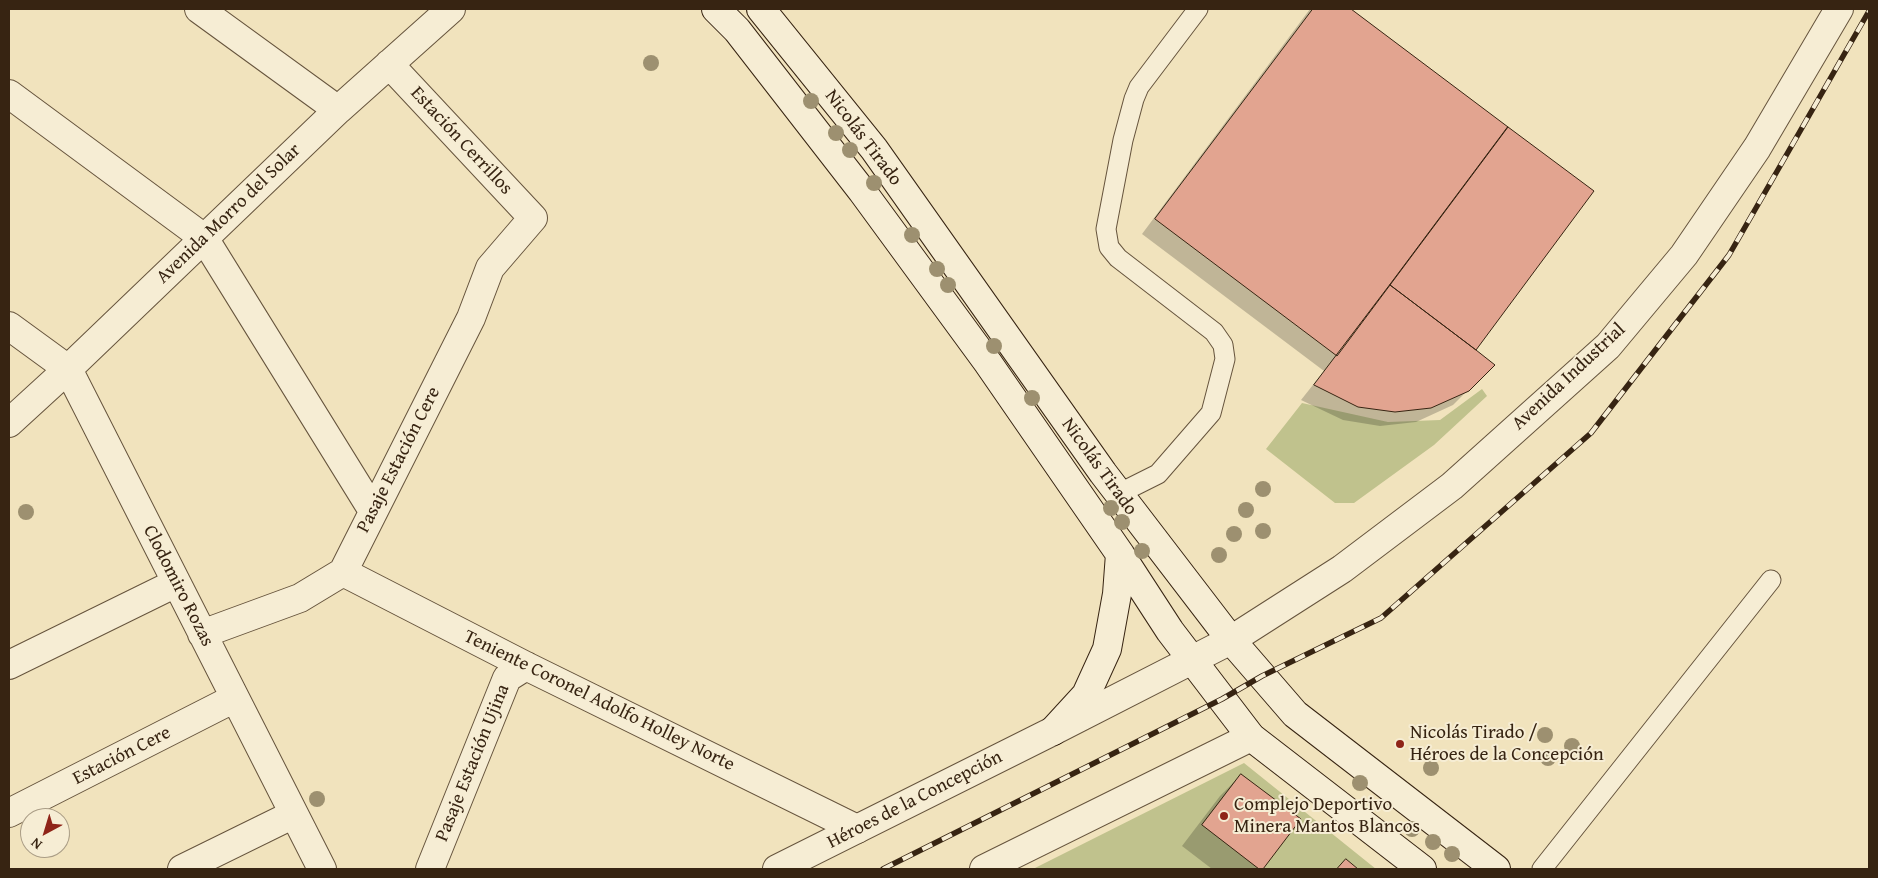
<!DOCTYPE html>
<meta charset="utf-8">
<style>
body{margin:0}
#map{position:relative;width:1878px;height:878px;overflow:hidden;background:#f1e3bd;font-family:"Gentium Book Plus",serif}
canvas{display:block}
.frame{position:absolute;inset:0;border:10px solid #372412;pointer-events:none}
.north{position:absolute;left:20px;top:808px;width:50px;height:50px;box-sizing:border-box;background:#f6edd4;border:1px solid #aa9d86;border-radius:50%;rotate:219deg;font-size:14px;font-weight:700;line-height:20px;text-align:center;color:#372412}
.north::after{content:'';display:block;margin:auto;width:18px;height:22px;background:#8f2418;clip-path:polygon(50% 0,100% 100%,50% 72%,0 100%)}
</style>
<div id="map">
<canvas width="1878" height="878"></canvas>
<div class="frame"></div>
<div class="north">N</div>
</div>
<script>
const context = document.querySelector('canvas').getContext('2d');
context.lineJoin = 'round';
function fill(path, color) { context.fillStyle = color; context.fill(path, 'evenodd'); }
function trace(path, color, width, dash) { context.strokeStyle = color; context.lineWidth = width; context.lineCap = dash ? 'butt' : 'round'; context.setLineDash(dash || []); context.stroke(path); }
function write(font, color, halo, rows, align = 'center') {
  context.font = font + ' "Gentium Book Plus",serif'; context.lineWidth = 4; context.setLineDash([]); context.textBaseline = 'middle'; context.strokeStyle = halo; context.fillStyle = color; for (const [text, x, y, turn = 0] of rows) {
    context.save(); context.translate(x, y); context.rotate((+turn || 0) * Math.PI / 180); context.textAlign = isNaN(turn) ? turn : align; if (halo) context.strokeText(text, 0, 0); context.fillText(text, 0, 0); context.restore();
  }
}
fill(new Path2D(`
 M1482 389 1487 396 1434 445 1354 503H1335L1266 449 1302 403 1388 422 1440 420Z
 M1244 763 1376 869H1033Z`), '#c0c28d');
fill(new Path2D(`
 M1310 9H1349L1593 191 1474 350 1493 365 1453 405 1416 422 1380 426 1343 420 1301 400 1324 371 1142 234Z
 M1241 775 1299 819 1262 869H1212L1182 846 1220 796Z`), '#0003');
const building = new Path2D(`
 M1313 9H1351L1508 127 1337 356 1155 219Z
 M1508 127 1594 191 1476 350 1390 285Z
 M1390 285 1476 350 1495 365 1469 391 1431 408 1395 412 1358 407 1314 385Z
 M1241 774 1301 819 1263 869H1259L1202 825Z
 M1346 859 1358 869H1337Z`);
fill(building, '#e2a490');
trace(building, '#372412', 1);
const service = new Path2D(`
 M1118 494 1158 474 1211 413 1225 359 1223 345 1214 332 1118 258 1109 247 1106 229 1123 140 1134 99 1139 87 1198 9
 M1542 869 1771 580`);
const minor = new Path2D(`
 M199 9 338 110
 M9 94 204 238 373 511
 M9 326 68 369 322 869
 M9 423 68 369 338 110 451 9
 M343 572 526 666 857 829
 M202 634 300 598 343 572 471 318 490 268 533 218 389 64
 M1231 640 1342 569 1452 486 1608 346 1684 255 1757 148 1839 9
 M9 665 176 583
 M9 813 235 698
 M182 869 294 814
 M430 869 507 678 526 666`);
const tertiary = new Path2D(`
 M777 869 1053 731 1231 640
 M984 869 1251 737`);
const secondary = new Path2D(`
 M716 9 737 30 862 191 988 363 1120 554 1170 631 1251 737 1422 869
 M761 9 874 149 1103 473 1231 640 1295 714 1496 869
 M1053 731 1086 695 1107 649 1117 594 1120 554`);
trace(service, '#66543d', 21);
trace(minor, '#66543d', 30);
trace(tertiary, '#66543d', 30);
trace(secondary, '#372412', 30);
trace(service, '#f6edd4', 19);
trace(minor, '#f6edd4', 28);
trace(tertiary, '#f6edd4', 28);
trace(secondary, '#f6edd4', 28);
const rail = new Path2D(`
 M883 869 1222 699 1262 676 1381 618 1591 433 1729 255 1869 11`);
trace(rail, '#372412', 5.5);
trace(rail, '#f6edd4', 4, [11]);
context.fillStyle = '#9d9070';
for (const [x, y] of [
 [651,63],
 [811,101],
 [836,133],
 [850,150],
 [874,183],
 [912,235],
 [937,269],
 [948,285],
 [994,346],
 [1032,398],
 [1263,489],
 [1111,508],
 [1246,510],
 [26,512],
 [1122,522],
 [1263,531],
 [1234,534],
 [1142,551],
 [1219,555],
 [1545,735],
 [1572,746],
 [1548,758],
 [1431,768],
 [1360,783],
 [317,799],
 [1412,829],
 [1433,842],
 [1452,854]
]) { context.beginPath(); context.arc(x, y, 8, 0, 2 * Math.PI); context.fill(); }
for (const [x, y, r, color] of [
 [1400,744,5,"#8f2418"],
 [1224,816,5,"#8f2418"]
]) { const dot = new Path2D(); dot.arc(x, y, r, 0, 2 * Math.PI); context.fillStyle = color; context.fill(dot); trace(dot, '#f6edd4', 2); }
write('19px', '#372412', '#f6edd4', [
 ["Nicolás Tirado",863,138,53],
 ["Estación Cerrillos",461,141,47],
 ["Avenida Morro del Solar",229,214,-44],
 ["Avenida Industrial",1569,377,-43],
 ["Pasaje Estación Cere",399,460,-63],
 ["Nicolás Tirado",1099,467,54],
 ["Clodomiro Rozas",178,586,63],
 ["Teniente Coronel Adolfo Holley Norte",599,701,26],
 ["Estación Cere",122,756,-27],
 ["Pasaje Estación Ujina",473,763,-68],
 ["Héroes de la Concepción",915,800,-27]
]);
write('19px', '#372412', '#f6edd4', [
 ["Nicolás Tirado /",1410,733],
 ["Héroes de la Concepción",1410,755],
 ["Complejo Deportivo",1234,805],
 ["Minera Mantos Blancos",1234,827]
], 'left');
</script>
